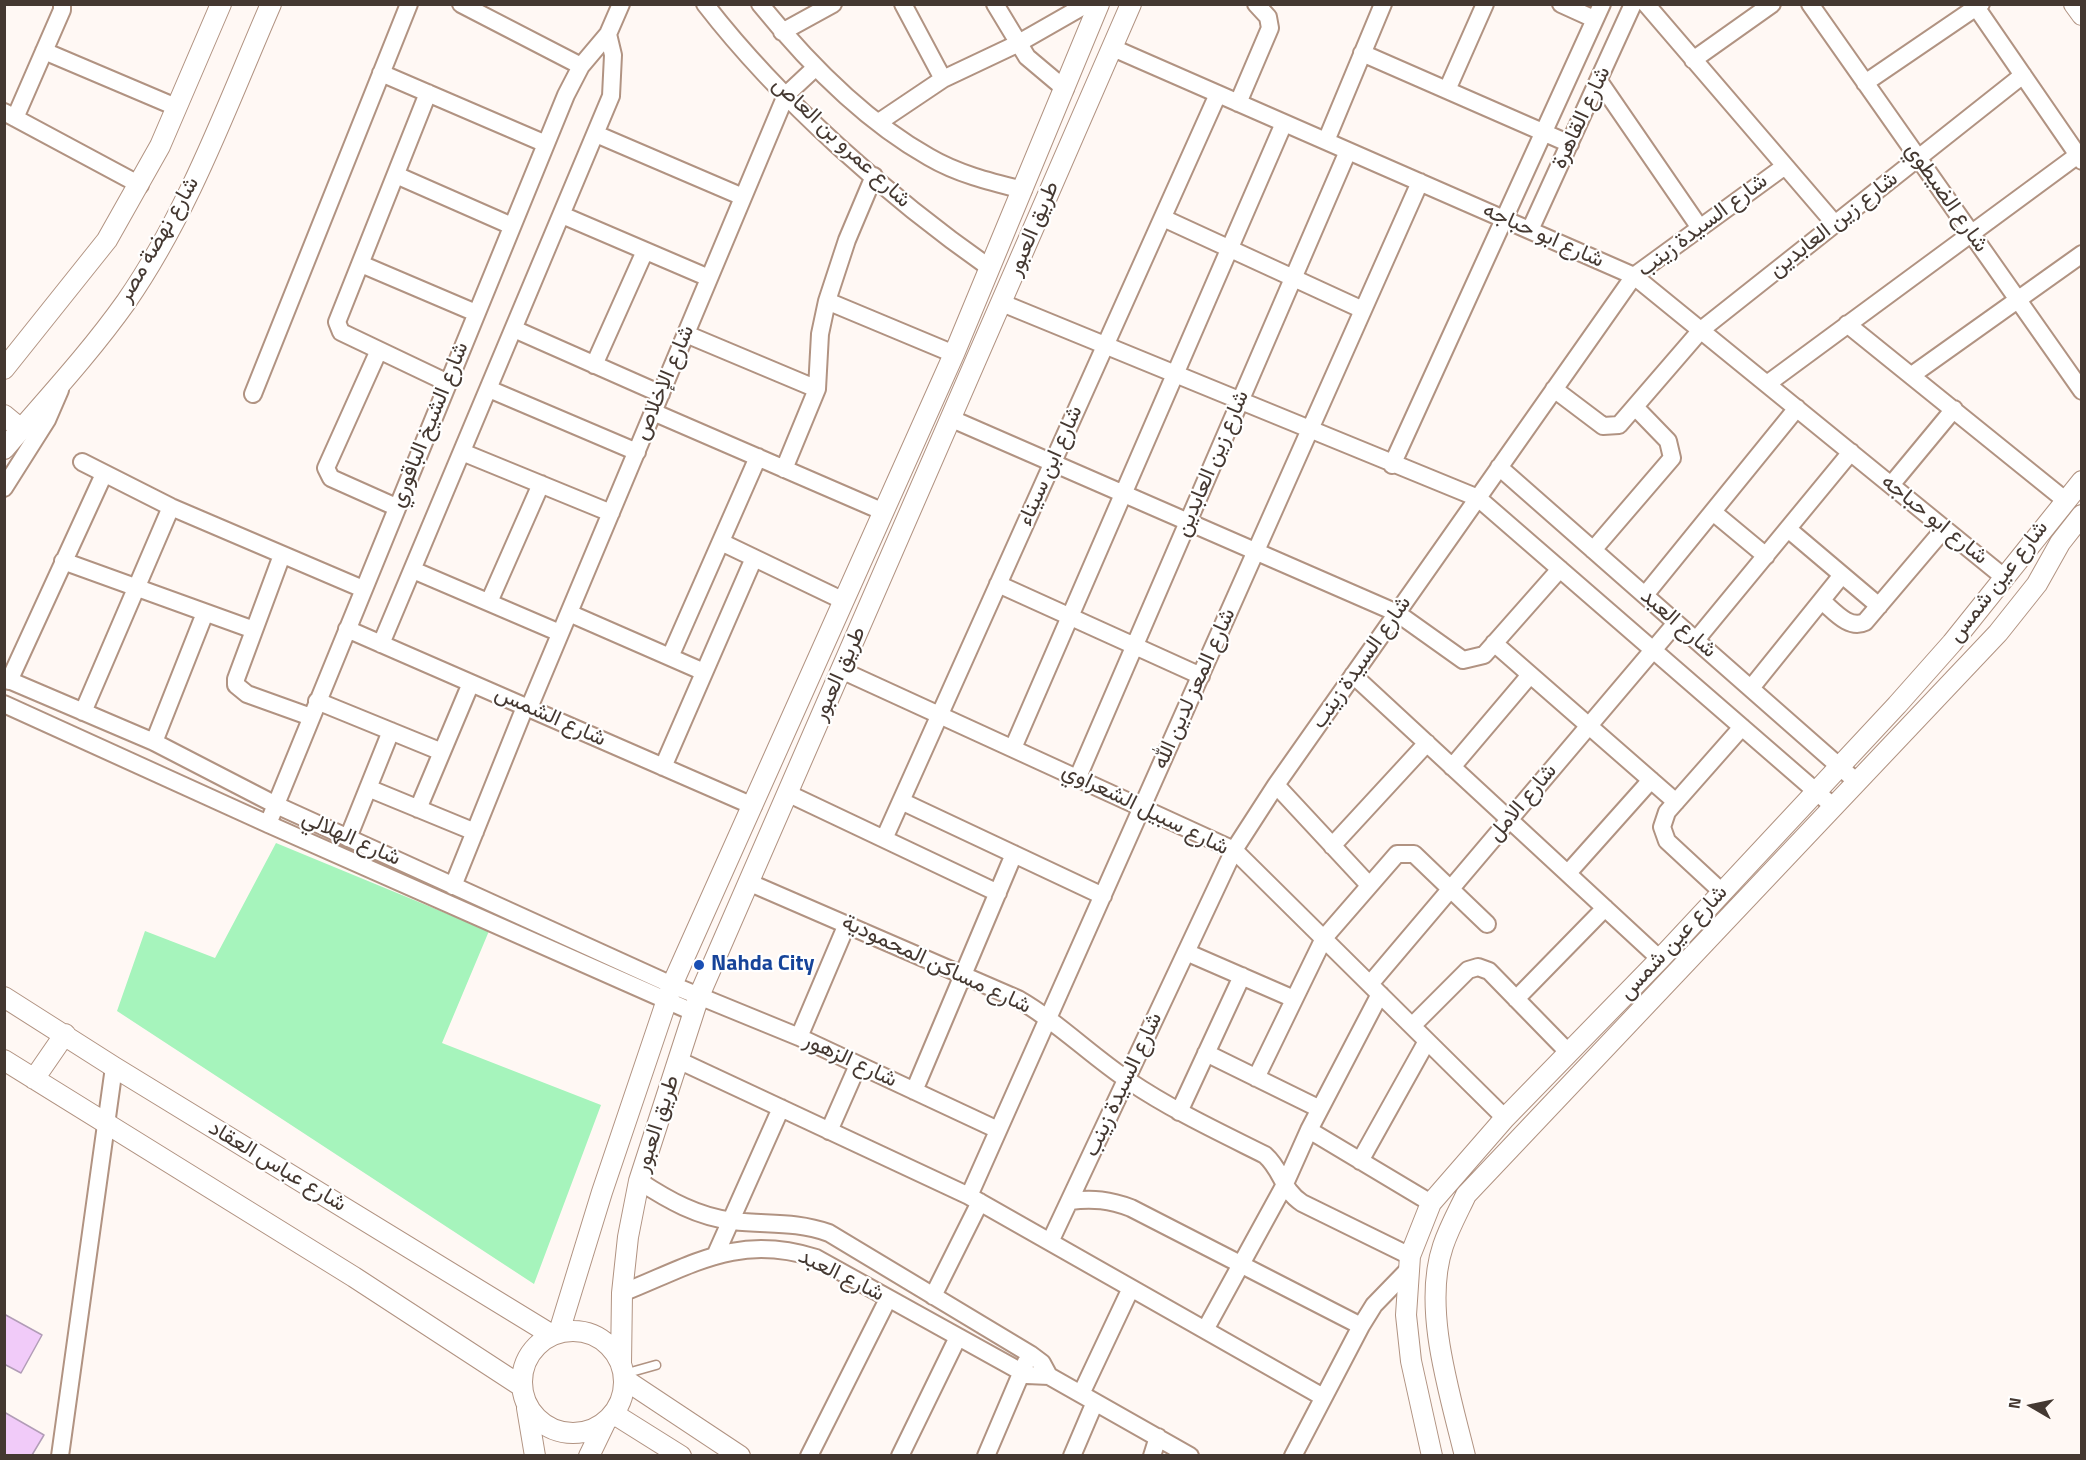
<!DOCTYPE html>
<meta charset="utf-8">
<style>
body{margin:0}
#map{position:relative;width:2086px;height:1460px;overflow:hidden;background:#fff8f4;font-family:"Titillium Web",sans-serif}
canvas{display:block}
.frame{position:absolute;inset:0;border:6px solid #443831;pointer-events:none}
.north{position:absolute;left:2002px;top:1376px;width:60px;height:60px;-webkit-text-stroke:4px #fff;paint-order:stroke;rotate:279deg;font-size:16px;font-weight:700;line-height:24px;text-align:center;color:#443831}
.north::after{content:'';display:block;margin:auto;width:21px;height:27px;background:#443831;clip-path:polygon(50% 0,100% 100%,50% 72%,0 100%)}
</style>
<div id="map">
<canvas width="2086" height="1460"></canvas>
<div class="frame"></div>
<div class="north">N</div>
</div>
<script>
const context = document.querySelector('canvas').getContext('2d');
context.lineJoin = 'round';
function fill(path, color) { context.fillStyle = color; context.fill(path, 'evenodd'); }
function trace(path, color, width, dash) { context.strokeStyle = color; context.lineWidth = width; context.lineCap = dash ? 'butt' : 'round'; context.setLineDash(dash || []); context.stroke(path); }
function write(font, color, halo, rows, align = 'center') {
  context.font = font + ' "Titillium Web",Vazirmatn,sans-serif'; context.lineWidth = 4.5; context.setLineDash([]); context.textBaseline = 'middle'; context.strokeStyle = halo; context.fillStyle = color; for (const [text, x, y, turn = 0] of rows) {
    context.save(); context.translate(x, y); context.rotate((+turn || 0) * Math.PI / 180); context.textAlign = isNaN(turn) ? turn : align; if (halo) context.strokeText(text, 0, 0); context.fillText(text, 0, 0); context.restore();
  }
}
fill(new Path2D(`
 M276 843 489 931 442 1043 601 1105 534 1284 117 1011 145 931 215 958Z`), '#a6f4bc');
const building = new Path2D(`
 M4 1314 42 1335 21 1373 4 1364Z
 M4 1412 44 1435 32 1455H4Z`);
fill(building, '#f1cbf9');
trace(building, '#b29db7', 1.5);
const service = new Path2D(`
 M624 1374 656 1365`);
const minor = new Path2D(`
 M461 4 581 66
 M705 4C780 101 890 198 990 268
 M760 4C807 62 863 120 929 157 958 174 991 182 1023 190
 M903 4 943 79
 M995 4 1027 57 1065 89
 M1561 4 1594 19
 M1646 4 1835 224
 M1810 4 2082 391
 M1976 7 2082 161
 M782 32 833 4
 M1113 48 1634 276 2005 578
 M44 51 176 107
 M1362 53 1570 144
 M1693 60 1772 4
 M381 73 546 144
 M1599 81 1700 228
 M1865 83 1981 4
 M1447 90 1485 4
 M428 93 337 322 341 332 448 383
 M1238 103 1270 28 1268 17 1256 4
 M4 112 140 185
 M15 118 62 10V4
 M879 122 943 79 1017 44 1087 4
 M596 134 743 197
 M1326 141 1383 4
 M396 175 512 226
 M562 215 709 278
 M1163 218 1363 310
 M1530 230 1633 4
 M361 264 476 313
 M827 301 954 354
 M1002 303 1478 498 1834 807
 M1847 324 2065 500
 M514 329 661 394
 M686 334 817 389
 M379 350 326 468 331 478 396 507
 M594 365 645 251
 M1912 375 2082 254
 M1767 384 2082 152
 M489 389 637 452
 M1554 389 1603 426 1619 425 1701 330 2023 75
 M253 394 409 4
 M653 412 884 512
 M952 419 1397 613 1463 660 1484 655 1560 569
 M462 452 611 513
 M82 462 171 507 363 589
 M1392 465 1602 4
 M1499 467 1857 782
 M784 469 817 389 820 334 827 301 847 240 874 176
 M1891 485 1954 409
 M4 488 47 420 60 390
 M1713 512 1766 556
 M1788 529 1879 606
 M721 542 844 601
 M1593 550 1672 458 1668 441 1636 408
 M282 555 236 679V685L247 694 311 717
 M63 561 254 630
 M413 570 560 633
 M998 584 1201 676
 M1645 595 1797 408
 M1822 601C1834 611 1849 630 1865 622L1944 529
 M489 602 541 484
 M569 613 704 672
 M347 629 753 806
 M1696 640 1851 452
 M1494 643 1676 802
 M381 644 611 96 613 55 608 34
 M670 657 758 457
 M841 670 1234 850 1505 1118
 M1353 675 1660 959
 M4 678 154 742 276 805 672 985 799 1037 998 1130
 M9 681 104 474
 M1751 688 1842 575
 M317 701 442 752
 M4 704 268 824 693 1012
 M529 708 786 95 816 67
 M83 712 171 507
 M154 742 205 613
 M1013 748 1284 123
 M663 767 754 558
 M1452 767 1530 675
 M1078 777 1348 151
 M1276 785 1369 885
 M368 788 475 832
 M787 793 998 893
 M901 801 1103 896
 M418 809 471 683
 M268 824 566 95 581 66 608 34 621 4
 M348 838 391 731
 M884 839 1218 94
 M1332 846 1427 743
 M1568 873 1651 780
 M748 882 1018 999C1058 1022 1090 1055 1129 1081 1172 1110 1219 1132 1265 1155 1283 1171 1281 1189 1302 1203L1410 1256
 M453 886 525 707
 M1722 892 1667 841 1662 827 1667 812 1742 727
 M1186 952 1294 999
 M1370 984 1676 623
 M1516 999 1605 908
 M1412 1026 1468 970 1478 967 1489 971 1569 1053
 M799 1037 847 924
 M1206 1053 1320 1109
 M678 1060 969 1196 1323 1397
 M1256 1078 1324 938 1397 854H1414L1487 924
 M914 1091 1014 854
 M1179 1112 1242 976
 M1309 1130 1431 1203
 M829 1131 858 1065
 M1360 1161 1427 1041
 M639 1181C668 1200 698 1217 733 1221 768 1225 795 1221 829 1233L1030 1354 1042 1363 1049 1376 1190 1456
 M969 1196 1420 182
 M1070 1201C1093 1198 1110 1200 1131 1208L1361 1326
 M1050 1242 1234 850 1276 785 1634 276 1785 166
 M715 1256 781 1108
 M622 1293C693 1265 737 1233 816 1258L1027 1375 1049 1376
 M933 1296 980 1202
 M1205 1330 1284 1186 1309 1130 1380 994
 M1081 1394 1131 1288
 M60 1456 114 1067
 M809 1456 888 1299
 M900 1456 958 1337
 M986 1456 1026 1362
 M1072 1456 1095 1402
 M1152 1456 1158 1437
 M1293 1456 1361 1326 1374 1305 1408 1270`);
const tertiary = new Path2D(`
 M2074 4 2082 15
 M4 369 107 240 160 146 221 4
 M4 415 21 429
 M4 449C46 400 89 354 126 302 189 211 227 105 271 4
 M4 997 114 1067 552 1335
 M4 1060 354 1277 521 1386
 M34 1079 65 1034
 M522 1382a51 51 0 1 1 102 0a51 51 0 1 1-102 0Z
 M559 1332 602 1192 672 985 954 354 1099 4
 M621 1364 622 1293 628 1237 639 1181 699 996 1131 4
 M624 1379 740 1456
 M527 1408 535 1456
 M614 1414 681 1456
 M589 1456 605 1423
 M1432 1456 1411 1361 1406 1315 1410 1256 1431 1203 1505 1118 1660 959 1897 705 1952 643 2082 481
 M1465 1456C1450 1394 1422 1308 1443 1246 1449 1228 1458 1212 1466 1195L1998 633 2037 584 2060 543 2082 515`);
trace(service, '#b19382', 11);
trace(minor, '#b19382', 20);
trace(tertiary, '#b19382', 22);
trace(service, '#fff', 8);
trace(minor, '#fff', 16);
trace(tertiary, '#fff', 20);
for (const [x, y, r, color] of [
 [699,965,6,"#1a4fb4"]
]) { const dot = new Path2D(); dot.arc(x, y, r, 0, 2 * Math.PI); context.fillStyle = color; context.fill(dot); trace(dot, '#fff', 2); }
write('22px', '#443831', '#fff', [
 ["شارع القاهرة",1582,118,-65],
 ["شارع عمرو بن العاص",841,143,43],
 ["شارع الضيطوي",1946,198,55],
 ["شارع زين العابدين",1834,225,-38],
 ["شارع السيدة زينب",1703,226,-37],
 ["طريق العبور",1034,229,-67],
 ["شارع ابو حباجه",1543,236,24],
 ["شارع نهضة مصر",159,240,-60],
 ["شارع الإخلاص",665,383,-67],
 ["شارع الشيخ الباقوري",430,425,-68],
 ["شارع زين العابدين",1213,464,-67],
 ["شارع ابن سيناء",1051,466,-66],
 ["شارع ابو حباجه",1934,520,39],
 ["شارع عين شمس",1999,582,-52],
 ["شارع العبد",1678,624,41],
 ["شارع السيدة زينب",1362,663,-55],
 ["طريق العبور",840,674,-66],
 ["شارع المعز لدين الله",1195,689,-66],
 ["شارع الشمس",550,717,24],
 ["شارع الامل",1523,803,-50],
 ["شارع سبيل الشعراوي",1145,810,26],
 ["شارع الهلالي",351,839,24],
 ["شارع عين شمس",1674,943,-47],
 ["شارع مساكن المحمودية",936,965,25],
 ["شارع الزهور",850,1061,25],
 ["شارع السيدة زينب",1124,1085,-65],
 ["طريق العبور",658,1124,-72],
 ["شارع عباس العقاد",277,1167,31],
 ["شارع العبد",841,1276,26]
]);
write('bold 22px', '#164399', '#fff', [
 ["Nahda City",711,965]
], 'left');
</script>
